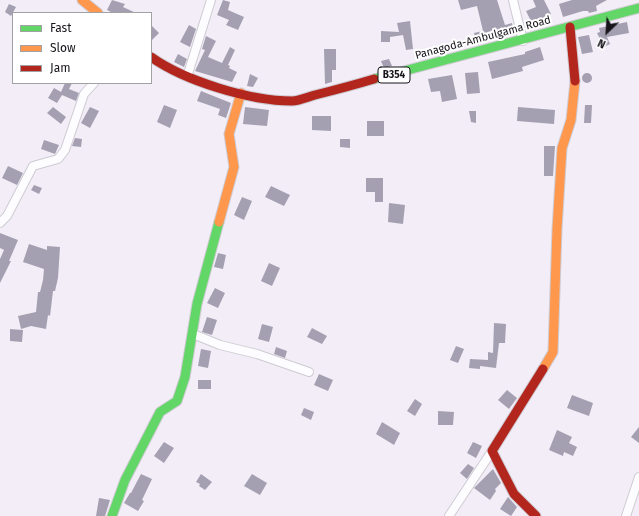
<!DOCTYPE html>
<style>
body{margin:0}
#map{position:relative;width:639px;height:516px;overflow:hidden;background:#f2edf7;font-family:"Fira Sans",sans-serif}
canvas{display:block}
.legend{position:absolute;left:12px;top:12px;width:140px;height:72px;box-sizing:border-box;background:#fff;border:1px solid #a2a1a3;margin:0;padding:5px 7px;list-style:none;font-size:12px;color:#17141a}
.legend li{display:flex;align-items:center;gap:8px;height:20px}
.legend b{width:20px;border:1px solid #a2a1a3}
.north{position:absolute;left:587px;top:12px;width:40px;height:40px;-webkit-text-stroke:3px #fff;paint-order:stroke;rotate:205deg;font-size:11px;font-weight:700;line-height:16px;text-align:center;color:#17141a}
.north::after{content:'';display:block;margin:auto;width:14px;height:18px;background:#17141a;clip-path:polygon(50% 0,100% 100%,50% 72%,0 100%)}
</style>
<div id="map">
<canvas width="639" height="516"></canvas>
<ul class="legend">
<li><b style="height:5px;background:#63d668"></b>Fast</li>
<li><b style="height:5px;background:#ff974d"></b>Slow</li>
<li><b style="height:5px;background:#b3261e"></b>Jam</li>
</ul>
<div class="north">N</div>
</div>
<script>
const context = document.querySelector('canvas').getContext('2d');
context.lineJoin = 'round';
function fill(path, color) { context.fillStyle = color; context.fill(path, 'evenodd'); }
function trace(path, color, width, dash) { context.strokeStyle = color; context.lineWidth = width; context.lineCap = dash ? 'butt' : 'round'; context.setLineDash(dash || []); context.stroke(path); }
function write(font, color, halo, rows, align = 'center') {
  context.font = font + ' "Fira Sans",sans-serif'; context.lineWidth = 4; context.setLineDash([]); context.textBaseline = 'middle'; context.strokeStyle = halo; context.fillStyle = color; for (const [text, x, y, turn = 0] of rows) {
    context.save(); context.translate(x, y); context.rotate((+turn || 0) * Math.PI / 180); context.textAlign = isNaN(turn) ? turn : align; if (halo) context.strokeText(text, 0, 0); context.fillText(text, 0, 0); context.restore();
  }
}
fill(new Path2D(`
 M112 0 125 4 123 7 136 13H113L107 10Z
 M223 0 230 2 228 10 244 17 238 30 226 25 229 20 217 15Z
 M458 0H497L505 25 512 23 514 33 476 41 474 33 483 31 477 6 461 10Z
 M533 0H544L551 14 532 23 526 11 536 7Z
 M572 0H607L596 6 597 11 589 13 588 11H583L563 17 559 4Z
 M9 4 16 7 11 16 5 12Z
 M410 21 413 49 406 50 403 35 390 37V42H381V31L399 32 397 23Z
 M627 22 629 33 607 37 610 44 604 47 597 33 600 32 599 28Z
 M151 25 159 33 151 41Z
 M189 25 196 29 190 47 180 42Z
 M589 35 593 52 582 54 578 37Z
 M206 36 216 41 208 57 222 63 230 47 235 50 228 65 230 66 229 68 237 72 232 82 195 71 205 50 202 49Z
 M540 47 544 60 522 67 523 71 492 79 488 62 525 54V52Z
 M324 49H336V70H332V82L325 84Z
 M178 54 187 59 184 67 174 62Z
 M389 59 392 66 384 68 381 61Z
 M478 72 480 93 467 94 465 73Z
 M582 78a5 5 0 1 1 10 0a5 5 0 1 1-10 0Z
 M250 74 258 78 253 87 247 86Z
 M452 75 457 99 442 102 440 91 431 92 428 79Z
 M65 83H72L69 89 79 93 76 101 62 95 57 103 48 98 54 88 61 92Z
 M201 91 231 103 226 118 218 115 220 109 197 101Z
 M164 105 177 110 170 128 157 122Z
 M585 105H592L591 123H584Z
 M53 107 66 117 61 124 47 113Z
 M90 107 99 111 90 128 81 123Z
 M245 107 269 110 267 126 243 124Z
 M518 107 555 110 554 124 517 121Z
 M469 111H476V123L471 122Z
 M312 116H331V131L312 130Z
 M367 121H384V136H367Z
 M75 138 82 139 81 147 72 146Z
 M340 139H350V148L340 147Z
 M44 140 59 145 55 154 41 149Z
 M544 146H555L553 176H544Z
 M8 166 23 173 17 185 2 178Z
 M366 178H383V202H375V192H366Z
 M34 185 42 188 39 194 31 190Z
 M271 186 290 195 284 206 265 197Z
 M242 197 252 201 244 220 234 215Z
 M389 203 405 205 403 224 388 222Z
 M0 233 18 240 9 261H11L0 283V259L4 250 0 248Z
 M29 244 47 250V246L60 247 58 278 55 291H53L50 316 48 315 46 329 31 326 21 329 18 316 36 312 38 292H40L43 280 44 269 23 262Z
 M218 253 226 255 223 269 214 267Z
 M269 263 280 268 272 286 261 281Z
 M215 288 225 293 218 308 207 303Z
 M207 317 217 320 212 335 202 332Z
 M494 323 506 324 505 343H499L496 368 480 366V369L469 368 470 359 488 360V352L493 353Z
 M262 324 273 327 269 342 258 339Z
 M312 328 327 336 322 344 307 337Z
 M10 329 23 330 22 342 10 341Z
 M456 346 464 349 458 363 450 360Z
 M276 347 287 351 285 358 274 354Z
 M201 349 211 351 208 368 198 366Z
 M319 374 333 380 328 391 314 385Z
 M198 380H211V389H198Z
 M507 390 517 398 509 409 498 400Z
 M572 395 593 403 589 416 567 408Z
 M415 399 422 404 415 416 407 411Z
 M304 408 314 412 311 420 301 415Z
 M438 411 454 412 453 425H438Z
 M382 422 400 433 394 445 376 434Z
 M639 427V443L631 437Z
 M557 430 572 437 569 443 577 447 573 456 564 452 563 456 549 450Z
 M164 442 174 448 164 463 154 456Z
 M473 442 482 446 476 458 467 453Z
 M468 464 474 468 467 479 460 473Z
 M493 469 501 483 495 489 496 491 490 500 474 488Z
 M141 474 152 479 142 500 144 501 138 511 124 503 130 493H131Z
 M201 474 212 482 205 490 199 486 200 484 196 482Z
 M252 474 267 483 260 495 244 486Z
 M508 497 517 507 511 516 500 509Z
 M99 498 110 500 105 516H96Z`), '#a4a0b1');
const street = new Path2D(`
 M513 0 523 41
 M187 77 211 0
 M0 223 7 216 33 166 58 159 65 150 84 94 94 83
 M193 334 220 345 257 354 309 372
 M449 516 492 451
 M626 516 639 477`);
const fast = new Path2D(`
 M374 79 639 8
 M112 516 125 480 160 412 177 401 185 377 197 304 219 222`);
const slow = new Path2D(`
 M82 0 98 13
 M219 222 234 167 229 134 241 93
 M543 369 553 352 557 229 562 148 571 120 575 81`);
const jam = new Path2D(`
 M570 27 575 81
 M151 57C185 81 250 101 292 101 299 101 308 97 315 95 335 90 354 85 374 79
 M536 516 514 494 492 451 543 369`);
trace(street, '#cecbd2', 10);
trace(fast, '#cecbd2', 11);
trace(slow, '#cecbd2', 11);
trace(jam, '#cecbd2', 11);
trace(street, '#fdfcfe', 8);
trace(fast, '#63d668', 9);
trace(slow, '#ff974d', 9);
trace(jam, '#b3261e', 9);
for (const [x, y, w] of [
 [394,75,32]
]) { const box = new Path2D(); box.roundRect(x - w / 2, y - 8, w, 16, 3); context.fillStyle = '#fff'; context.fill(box); trace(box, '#17141a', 1); }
write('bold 10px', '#17141a', null, [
 ["B354",394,75]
]);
write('11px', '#17141a', '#fff', [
 ["Panagoda-Ambulgama Road",483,38,-15]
]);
</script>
